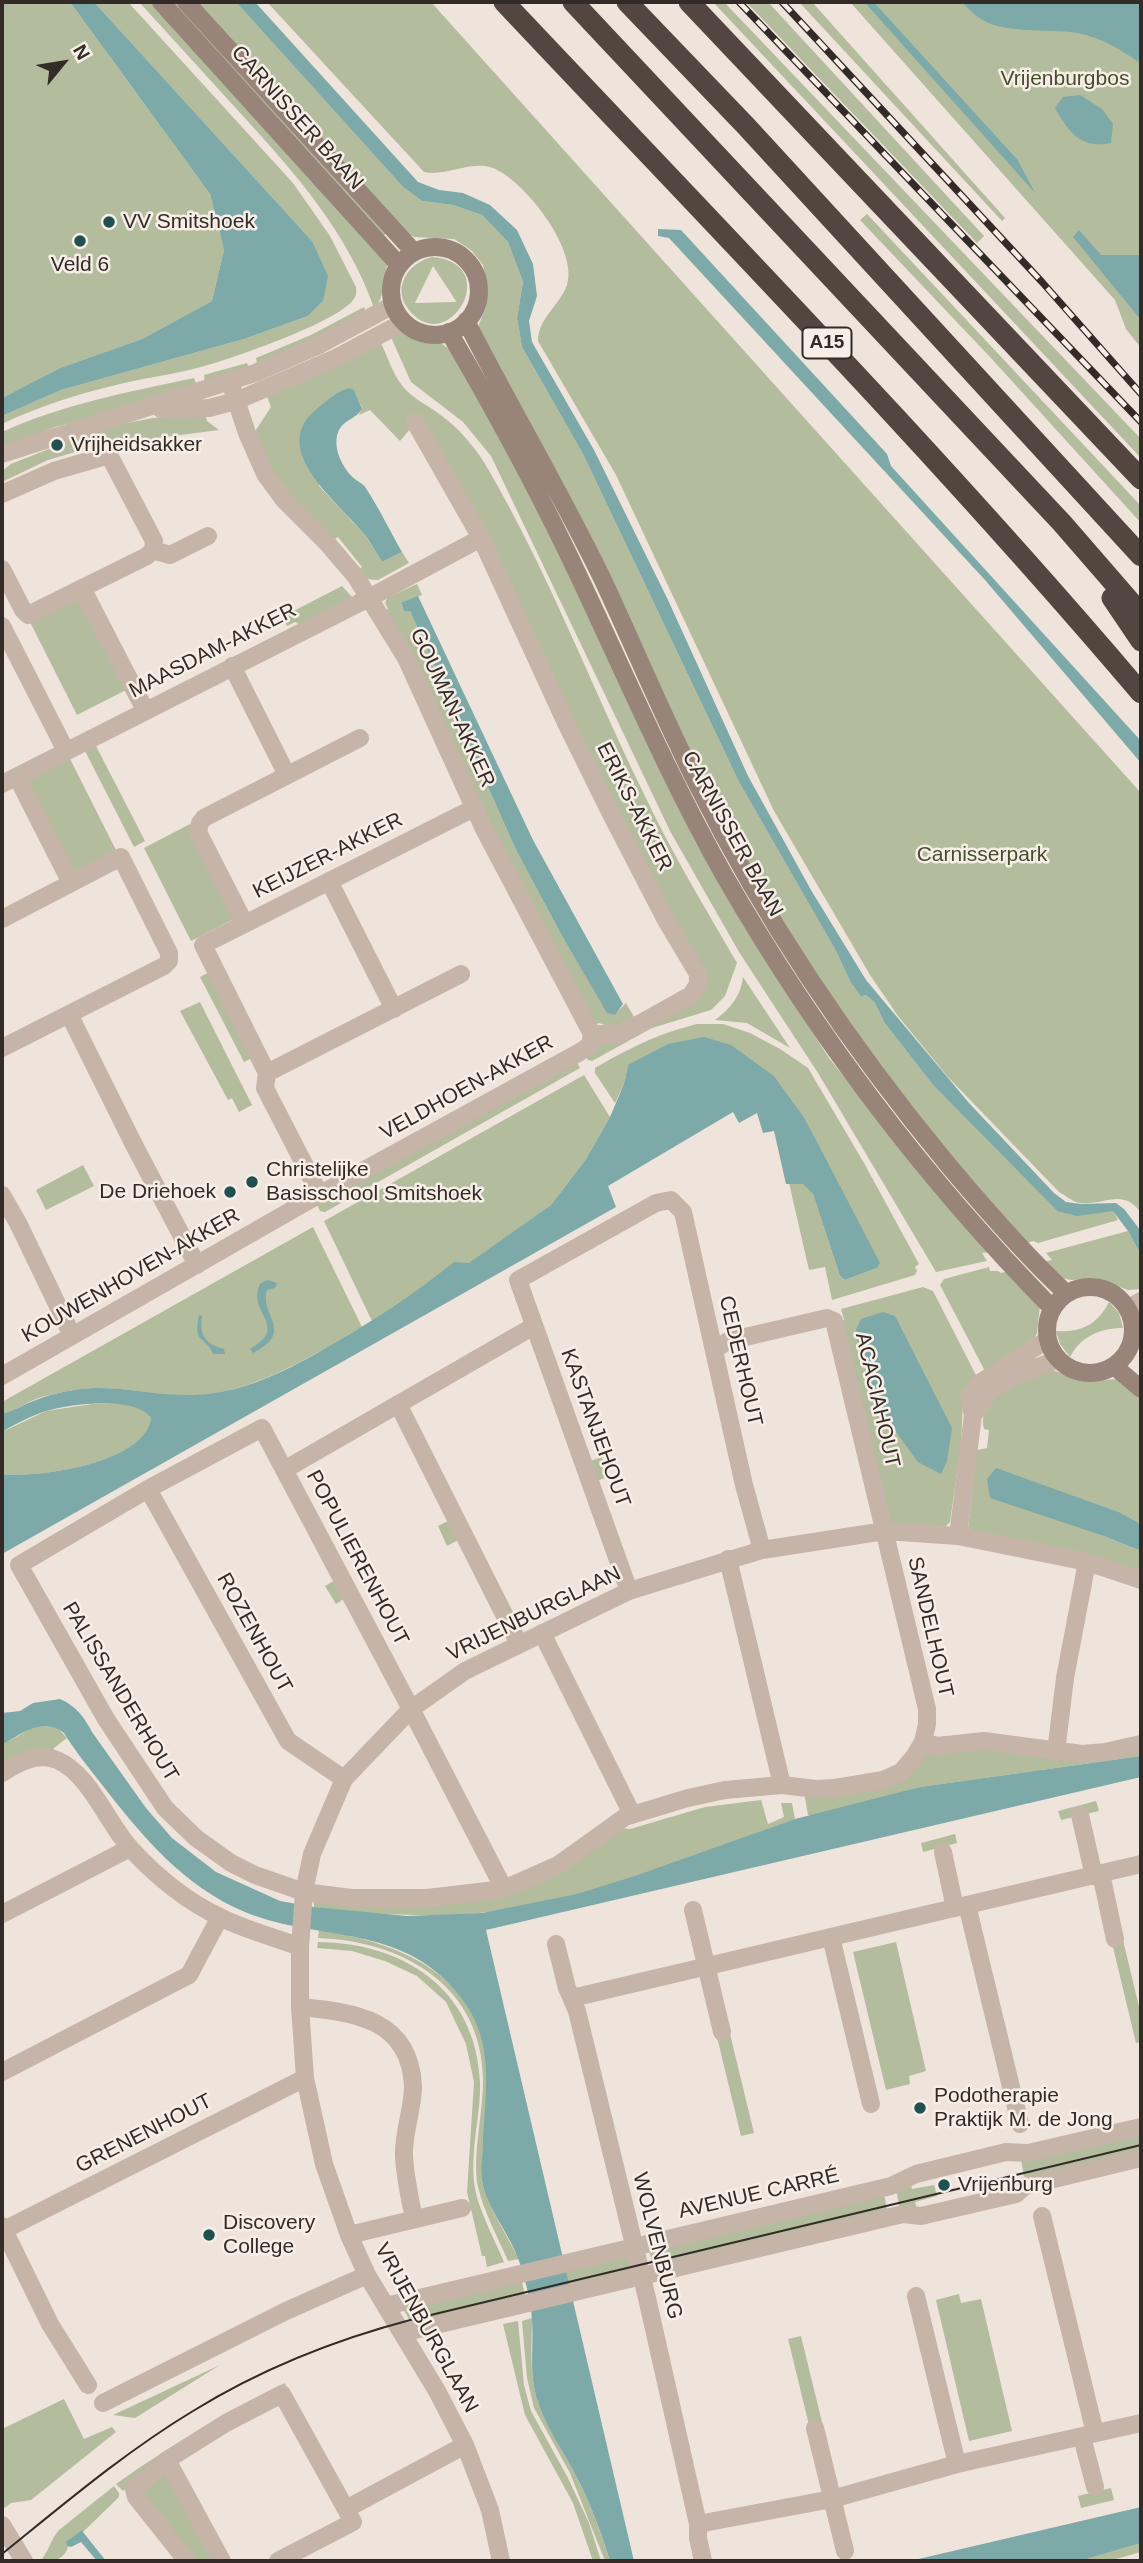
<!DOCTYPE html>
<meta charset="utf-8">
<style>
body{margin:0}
#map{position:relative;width:1143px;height:2563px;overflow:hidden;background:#efe4db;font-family:Arial,sans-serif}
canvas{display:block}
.frame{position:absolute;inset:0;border:4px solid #332b28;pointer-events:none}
.north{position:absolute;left:28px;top:28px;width:70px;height:70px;-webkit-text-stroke:5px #f7efe7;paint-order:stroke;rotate:60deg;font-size:19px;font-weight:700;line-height:28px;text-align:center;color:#332b28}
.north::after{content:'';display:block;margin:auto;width:24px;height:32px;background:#332b28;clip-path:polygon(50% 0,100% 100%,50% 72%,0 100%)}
</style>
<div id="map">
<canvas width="1143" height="2563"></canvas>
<div class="frame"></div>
<div class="north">N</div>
</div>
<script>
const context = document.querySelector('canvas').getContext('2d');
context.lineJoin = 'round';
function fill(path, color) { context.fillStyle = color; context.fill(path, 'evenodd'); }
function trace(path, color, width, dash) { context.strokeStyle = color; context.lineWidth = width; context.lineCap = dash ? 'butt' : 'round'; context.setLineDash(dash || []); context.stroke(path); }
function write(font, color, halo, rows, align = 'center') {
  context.font = font + ' Arial,sans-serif'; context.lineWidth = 5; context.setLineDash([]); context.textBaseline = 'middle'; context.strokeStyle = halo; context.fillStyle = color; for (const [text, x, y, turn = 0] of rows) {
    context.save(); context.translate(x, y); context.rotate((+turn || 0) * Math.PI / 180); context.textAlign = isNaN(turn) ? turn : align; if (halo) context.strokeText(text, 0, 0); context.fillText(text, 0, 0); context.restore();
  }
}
fill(new Path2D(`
 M2 2H70L210 194 224 250 212 301 142 339 60 368 2 398Z
 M94 2H128L293 183 330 236 356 287C356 291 357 294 355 297 345 320 228 360 201 367 172 375 142 378 112 386 75 395 37 407 2 424V416L61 390 244 339 308 316 323 301 312 241Z
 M139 2H155L387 263C386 277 384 299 374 308 348 233 295 173 243 116 208 78 174 40 139 2Z
 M167 2H179L389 231 381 238Z
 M193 2H236L403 187 422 201 453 205 482 215 508 242 523 282 517 318 522 347 583 454 739 782 836 951 850 981 875 1003 884 1022 933 1085 1057 1211 1113 1210 1118 1220 1038 1243 1033 1241 1023 1244 863 1051 744 866 478 327 485 309 488 289 483 265 472 251 454 239 414 237 400 229Z
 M267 2H431L1141 793V1213C1122 1187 1106 1206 1079 1203 1073 1202 1065 1195 1059 1192L947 1076 898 1016 870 975 774 811 616 475 538 341C538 318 560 305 567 285 579 250 524 180 493 168 471 160 446 177 424 172Z
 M713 2H724L1141 439V458Z
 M746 2H768L984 236 977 243Z
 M799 2H812L1005 218 1002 221Z
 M850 2H864L1033 190 1018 160 874 2H1141V348L1126 329 1115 300Z
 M867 214 1141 506V523L990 357 860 220Z
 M432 257C505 263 448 359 409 310 391 288 408 263 432 257ZM433 266 456 301 455 302 415 303Z
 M364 307 366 313 258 367 256 358 311 335Z
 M396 332 409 333 417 338 436 340 451 350 525 481 695 841 756 943 829 1058 920 1173 992 1252 982 1253 987 1261 936 1272 818 1073 739 952 670 831 491 456 463 422 411 382 390 335Z
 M380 341C387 355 392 372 401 384 412 400 433 407 447 420 463 433 478 451 488 469 548 572 590 683 642 790 670 850 704 906 737 963L725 996 711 1010 652 1028 592 1061 588 1060 585 1055 598 1043 704 989 484 534 411 428 400 441 370 410 359 415 362 408 354 391 349 388 319 486 365 535 382 562 402 552 409 563 378 580 365 579 358 570 362 567 338 537 333 540 281 491 252 436 271 407 266 394Z
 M247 363 249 368 205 385 204 375Z
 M194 378 197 386 160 400 55 427 2 449V432C63 404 129 392 194 378Z
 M205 413 207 421 219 430 157 438 99 451 92 447 48 460 2 482V471L11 464 102 428 153 418Z
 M417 584 422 595 401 604 404 611H410L516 850 562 936 607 1012 615 1014 626 1003 634 1017 614 1028 599 1023 594 1025 487 822 384 612 388 609 385 603 387 598Z
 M342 586 353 598 301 625 295 622 287 626 282 617Z
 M75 599 83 602 128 689 77 715 30 622Z
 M96 746 145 841 134 847 85 751Z
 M70 759 117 852 79 871H73L25 782Z
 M190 824 236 918 191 941 144 848Z
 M213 970 256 1056 244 1062 200 977Z
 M743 977 790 1048 747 1023 715 1020C730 1009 741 996 743 977Z
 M200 1002 252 1105 239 1112 232 1098 228 1100 180 1011Z
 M697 1024H723L750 1033 780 1049 808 1068 864 1163 919 1264 915 1267 917 1271 915 1275 832 1300 825 1267 809 1270 789 1183H803L813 1194 840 1276 845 1280 877 1268 804 1117 775 1077 628 1065 624 1084 615 1103 595 1073V1068C630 1048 657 1034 697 1024Z
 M575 1059 580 1068 325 1212 320 1211 316 1202Z
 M584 1075 610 1117 586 1159 551 1205 469 1264 425 1286 372 1321 324 1221Z
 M83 1165 94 1186 46 1210 36 1190Z
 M313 1227 362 1327C315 1354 271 1382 217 1393 175 1401 135 1387 94 1388 75 1389 54 1393 36 1399 24 1404 14 1411 2 1414V1402Z
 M1128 1231 1141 1255V1289L1128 1290 1094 1278 1072 1280 1060 1278 1042 1262 1052 1260 1046 1253Z
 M989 1267 990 1271H998L1001 1273 1011 1270 1040 1306 1037 1333 1033 1341 986 1373 940 1285 944 1279Z
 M923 1287 933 1291 978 1379 963 1401 961 1445 950 1522 942 1530 888 1523 839 1322 844 1320 841 1309Z
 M1109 1302 1119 1313 1123 1328C1101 1328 1081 1336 1070 1357L1060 1344 1056 1331C1081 1333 1098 1324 1109 1302Z
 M1047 1368 1083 1381 1118 1379 1141 1395V1524L1121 1513 1104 1536 1141 1551V1573L970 1533 968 1528 977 1450 987 1448 989 1430 984 1429C977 1391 1020 1381 1047 1368Z
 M92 1404C111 1403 139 1401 151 1418 146 1464 37 1478 2 1474V1432L46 1411Z
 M602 1457 608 1477 596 1481 590 1461Z
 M452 1519 462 1538 447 1546 438 1526Z
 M337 1579 347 1597 336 1604 325 1586Z
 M44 1725 56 1726 67 1738 54 1748 52 1755 2 1768V1745L30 1729Z
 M975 1746 1141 1749V1756L920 1787 819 1815H808L804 1792 854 1789 922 1752Z
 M761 1800 768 1824 784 1817 781 1803H792L795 1819C696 1854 583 1904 479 1913 423 1918 370 1914 314 1907V1897H477L622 1828 630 1829 705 1807Z
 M1096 1801 1099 1811 1061 1820 1058 1811Z
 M955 1834 957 1843 923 1852 921 1843Z
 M319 1930C408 1944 490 1980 488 2086 488 2111 484 2136 483 2161 482 2167 481 2175 482 2182 484 2199 510 2241 519 2259L508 2261C498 2238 484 2212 478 2187 472 2157 483 2113 483 2081 483 1986 403 1941 318 1938Z
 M1123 1940 1141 2015V2042L1136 2043 1112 1943Z
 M318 1942C404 1943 476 1989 480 2082 481 2117 469 2153 475 2188 478 2209 496 2242 504 2262L487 2267 485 2256H482L467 2192 474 2082 466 2044 446 2002 417 1976 385 1961 352 1951 317 1948Z
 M896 1942 926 2071 909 2076 910 2084 886 2090 853 1952Z
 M730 2034 754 2133 741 2136 717 2037Z
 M1141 2131V2153L1024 2177 1021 2159Z
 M911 2184 912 2189 934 2185 937 2196 915 2202 917 2209 900 2210 896 2190Z
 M881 2193 885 2198 887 2210 653 2268 649 2249Z
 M629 2257 632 2270 566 2291 561 2269Z
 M521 2278 526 2300 413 2326 402 2307Z
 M959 2294 961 2303 981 2299 1012 2431 969 2441 936 2300Z
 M532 2318C532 2345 529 2373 537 2399 546 2426 563 2451 576 2476 590 2503 601 2532 610 2561H605L570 2473 534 2408 527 2378 522 2321Z
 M518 2321 524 2385 531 2411 568 2478 589 2523 601 2561H593L573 2503 525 2415 503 2324Z
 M801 2336 822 2422 809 2425 788 2339Z
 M220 2365 135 2418 113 2415Z
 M285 2383 286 2387 157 2461 123 2491 116 2484C170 2445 226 2414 285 2383Z
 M64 2399 84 2439 112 2427 116 2432 31 2500 11 2503 2 2510V2429Z
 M157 2474H167L215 2561H193L142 2497V2488Z
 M114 2486 119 2493V2497L83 2532 66 2544 68 2547C64 2561 52 2561 40 2561 49 2552 50 2540 59 2530Z
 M1111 2488 1114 2500 1081 2508 1078 2496Z
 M1141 2543V2552L1109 2561H1080Z`), '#b3bc9d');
fill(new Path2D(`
 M70 2H94L312 241 328 276 323 301 308 316 244 339 61 390 2 416V398L60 368 142 339 212 301 224 250 210 194Z
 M236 2H255L418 182 439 190 463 193 490 205 517 230 533 264 537 296 529 321 532 342 594 450 668 600 748 776 811 890 866 980 969 1103 1054 1193 1066 1202 1081 1204 1116 1203 1124 1209 1141 1231V1255L1128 1231 1113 1211 1077 1216 1057 1211 933 1085 884 1022 875 1003 866 995 861 996 850 981 836 951 739 782 583 454 522 347 517 318 523 282 508 242 482 215 453 205 422 201 403 187Z
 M864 2H874L1018 160 1035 193Z
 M962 2H1141V64C1122 50 1102 38 1078 33 1049 28 1001 35 978 17 972 13 967 7 962 2Z
 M1080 95 1102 109 1113 124 1111 143C1080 149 1069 132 1055 108L1063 97Z
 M658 229 681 230 887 454 891 466 1141 741V763L985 580 669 238 658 236Z
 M1079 230 1101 255H1141V320L1073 237Z
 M349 388 354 390 362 409C357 418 344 420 339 430 331 446 343 470 355 479 360 483 364 484 367 490 380 510 390 531 402 552L382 562C376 553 371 543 365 535 340 503 265 449 318 408 327 401 337 391 349 388Z
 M418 596 533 840 623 1004 615 1015 607 1013 562 936 516 850 410 611H404L401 603Z
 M704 1037 731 1045 775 1077 804 1117 880 1263 877 1268 845 1280 840 1276 813 1194 803 1184H786L774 1131 763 1133 757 1113 739 1123 733 1112 608 1186 616 1207 2 1554V1474C37 1478 145 1464 151 1418 135 1395 70 1404 46 1411 31 1416 15 1424 2 1432V1414C14 1411 24 1404 36 1400 54 1393 74 1389 93 1388 134 1387 173 1400 215 1393 259 1386 297 1365 336 1342 378 1318 417 1292 454 1262L469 1263 551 1205 586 1159 610 1117 624 1084 628 1065 668 1044Z
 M267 1280 277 1283 275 1288 267 1290C259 1316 296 1331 253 1353L250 1349C291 1326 246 1313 260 1284Z
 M883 1312 895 1316 952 1428 947 1461 941 1474 918 1462 880 1410 855 1332 861 1319Z
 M199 1315 202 1316C199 1336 206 1344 224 1349L225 1354H213C205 1334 193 1346 199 1315Z
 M996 1468 1121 1513 1141 1524V1551L1104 1536 990 1498 987 1479Z
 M60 1699C76 1706 84 1717 92 1732L146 1808 172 1838 216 1872 280 1901 314 1907 407 1916 482 1913 577 1894 635 1876 795 1819 920 1787 1141 1756V1777L486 1930 634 2561H610C601 2532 590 2502 575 2474 562 2449 544 2424 536 2396 529 2370 534 2345 532 2320 531 2301 525 2278 519 2261 511 2236 485 2205 482 2181 480 2169 483 2155 483 2143 487 2075 497 2027 441 1976 386 1926 309 1939 245 1912 184 1887 142 1836 103 1786 89 1768 75 1751 64 1733 43 1716 21 1734 2 1745V1713L20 1711 33 1703Z
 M1141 2507V2543L1080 2561H910Z
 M82 2530 83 2532 106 2561H97L81 2542 71 2547 67 2546 66 2542Z`), '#7da9a8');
trace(new Path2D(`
 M230 382 247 433 265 474 284 500 328 544 356 577 406 658 484 829 592 1034
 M2 494 54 471 109 455 154 541 153 550 147 556 28 615 23 610 2 569
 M481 538 566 723 610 812 667 922 698 974V984L691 995 621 1034H592
 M153 550 170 555 208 536
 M82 588 145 710
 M2 626 66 751
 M232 666 287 775
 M17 777 71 883
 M2 784 369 598 481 538 415 422
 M329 881 394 1009
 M2 919 121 857 169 953V961L164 966 2 1048
 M245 924 198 832 200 823 204 818 360 738
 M69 1014 132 1141 197 1265
 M267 1073 461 974
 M2 1195 18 1223 72 1335
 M320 1195 265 1088 267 1073 203 945 474 808
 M2 1376 306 1202 580 1052 590 1045 592 1034
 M398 1404 519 1644
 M973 1415 991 1390 1013 1377 1058 1359
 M284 1470 534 1326
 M148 1489 288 1741 344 1779
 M958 1536 973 1415 969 1398 981 1382 1047 1340
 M728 1559 782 1785
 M629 1591 518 1280 656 1203 671 1200 683 1212 744 1485 762 1550
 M542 1633 632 1814
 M923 1742 937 1746 984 1741 1082 1754 1105 1752 1141 1744
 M1056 1752 1065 1678 1087 1562
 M2 1773C18 1763 37 1752 57 1760 90 1774 107 1823 131 1849 156 1876 186 1901 220 1917 245 1930 274 1937 300 1947
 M1080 1815 1094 1876
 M943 1852 955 1908
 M1101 1874 1115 1939
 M504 1889 411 1709 262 1428 148 1489 19 1565 106 1719 165 1808 196 1838 231 1863 255 1875 304 1892 351 1898H427L504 1889 558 1865 625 1817 688 1798 725 1790 782 1785 816 1789 835 1788 883 1780 901 1772 914 1757 923 1742 927 1724V1709L834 1321 827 1318 728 1341 714 1350
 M967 1905 1020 2124
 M693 1910 722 2032
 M2 1914 130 1848
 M831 1937 871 2104
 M556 1944 567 1988 577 2011 647 2298 698 2524V2538L703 2561
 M572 1998 1141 1864
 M300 2007C354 2012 410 2019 413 2086 413 2109 403 2133 404 2156 405 2177 410 2199 414 2219
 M2 2072 189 1975 220 1917
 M1042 2216 1095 2433
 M2 2226 50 2324 88 2385
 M4 2230 305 2078
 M349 2235 462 2208
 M916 2296 957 2464
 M386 2306 891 2186 916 2174 1006 2152 1028 2153 1141 2127
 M402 2333 903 2214 921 2216 1016 2194 1025 2186 1141 2158
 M103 2403 286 2311 367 2275
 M815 2428 845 2551
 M1082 2437 1095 2487
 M167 2460 222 2561
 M346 2509 465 2445
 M698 2524 832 2499 957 2464 1141 2423
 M2 2525 24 2561
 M187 2561 136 2497 134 2489 167 2460 226 2423 282 2394 353 2522 278 2561
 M501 2561 490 2510 465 2445 437 2391 367 2275 349 2235 324 2164 305 2078 300 2007V1947L304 1892 312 1854 344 1779 411 1709 465 1671 629 1591 762 1550 885 1531 958 1536 1087 1562 1141 1580`), '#c6b4a8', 18);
trace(new Path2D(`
 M161 409 209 408 236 401 336 358 404 322
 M2 454 255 373 317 346 393 305
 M1128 1309 1141 1301`), '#c6b4a8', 18);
trace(new Path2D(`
 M161 2 399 265
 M186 2 414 252
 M391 291a44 44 0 1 1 88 0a44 44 0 1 1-88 0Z
 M466 321C510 407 559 490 601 576 634 646 663 717 698 786 766 922 852 1049 949 1166 986 1210 1024 1254 1066 1293
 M449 332C497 414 542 497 582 583 628 681 671 781 724 875 814 1032 925 1179 1052 1308
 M1047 1330a43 43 0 1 1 86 0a43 43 0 1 1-86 0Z
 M1114 1366 1141 1389`), '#99847a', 18);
trace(new Path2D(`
 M504 2C719 230 938 454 1141 693
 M573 2 1062 523 1141 614
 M627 2 746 126 1141 556
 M689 2 1141 479
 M1112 598 1141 641`), '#534540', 21);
trace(new Path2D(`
 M2 2554C64 2504 125 2452 193 2411 261 2369 337 2339 414 2319L1141 2145`), '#332b28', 2);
const rail = new Path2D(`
 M739 2 1141 422
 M782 2 1042 282 1141 394`);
trace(rail, '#332b28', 7);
trace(rail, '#f7efe7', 4.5, [13]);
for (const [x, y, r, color] of [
 [109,222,7,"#215050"],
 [80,241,7,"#215050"],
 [57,445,7,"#215050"],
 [252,1182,7,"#215050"],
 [230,1192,7,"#215050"],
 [920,2108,7,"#215050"],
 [944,2185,7,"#215050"],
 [209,2235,7,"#215050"]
]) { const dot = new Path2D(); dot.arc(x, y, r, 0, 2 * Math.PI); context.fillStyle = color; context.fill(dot); trace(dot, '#f7efe7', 2.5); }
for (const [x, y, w] of [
 [827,343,49]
]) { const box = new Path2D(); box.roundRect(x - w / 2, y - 15.5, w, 31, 5); context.fillStyle = '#f7efe7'; context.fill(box); trace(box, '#332b28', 2); }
write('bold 19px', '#332b28', null, [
 ["A15",827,343]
]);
write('21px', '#454f2e', '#f7efe7', [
 ["Vrijenburgbos",1065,79],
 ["Carnisserpark",982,855]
]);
write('21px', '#332b28', '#f7efe7', [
 ["CARNISSER BAAN",297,118,48],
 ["MAASDAM-AKKER",213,651,-27],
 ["GOUMAN-AKKER",452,708,65],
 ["ERIKS-AKKER",634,807,63],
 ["CARNISSER BAAN",732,834,61],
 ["KEIJZER-AKKER",328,856,-27],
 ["VELDHOEN-AKKER",467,1088,-29],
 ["KOUWENHOVEN-AKKER",131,1276,-30],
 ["CEDERHOUT",740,1361,77],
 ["ACACIAHOUT",877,1400,77],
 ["KASTANJEHOUT",595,1428,70],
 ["POPULIERENHOUT",357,1558,62],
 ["VRIJENBURGLAAN",534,1614,-26],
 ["SANDELHOUT",930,1627,77],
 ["ROZENHOUT",254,1633,61],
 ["PALISSANDERHOUT",120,1692,59],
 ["GRENENHOUT",144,2134,-27],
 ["AVENUE CARRÉ",759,2194,-13],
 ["WOLVENBURG",657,2246,76],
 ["VRIJENBURGLAAN",426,2328,61]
]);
write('21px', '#332b28', '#f7efe7', [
 ["VV Smitshoek",123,222],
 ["Veld 6",80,265,"center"],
 ["Vrijheidsakker",71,445],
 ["Christelijke",266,1170],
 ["Basisschool Smitshoek",266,1194],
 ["De Driehoek",216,1192,"right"],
 ["Podotherapie",934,2096],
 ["Praktijk M. de Jong",934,2120],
 ["Vrijenburg",958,2185],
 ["Discovery",223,2223],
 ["College",223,2247]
], 'left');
</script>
